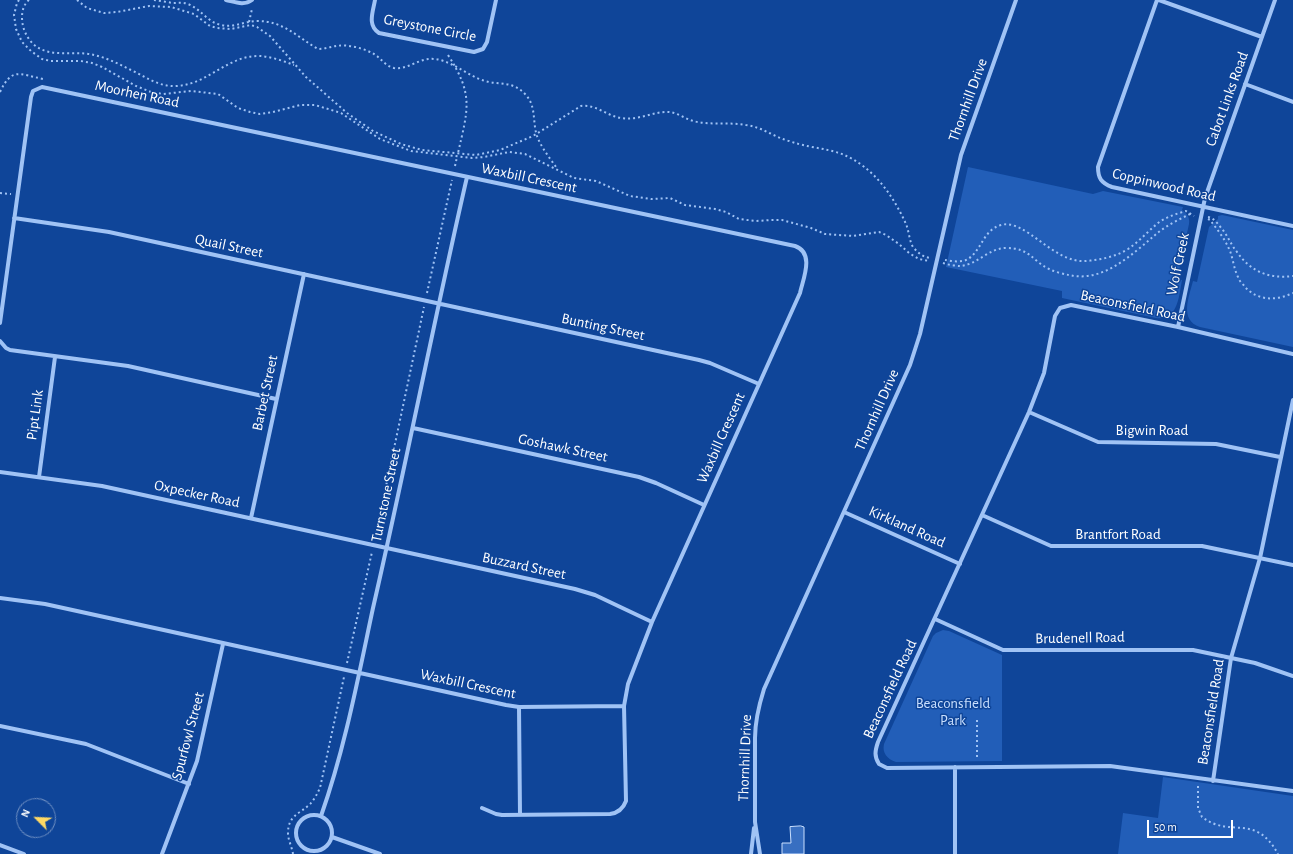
<!DOCTYPE html>
<style>
body{margin:0}
#map{position:relative;width:1293px;height:854px;overflow:hidden;background:#0f4599;font-family:"Alegreya Sans",sans-serif}
canvas{display:block}
.north{position:absolute;left:16px;top:798px;width:40px;height:40px;box-sizing:border-box;background:#0f4599;border:1px solid #6f8fc2;border-radius:50%;rotate:294deg;font-size:11px;font-weight:700;line-height:16px;text-align:center;color:#fff}
.north::after{content:'';display:block;margin:auto;width:14px;height:18px;background:#ffd964;clip-path:polygon(50% 0,100% 100%,50% 72%,0 100%)}
.scale{position:absolute;left:1147px;top:820px;width:86px;height:18px;box-sizing:border-box;border:2px solid #fff;border-top:0;padding-left:5px;font-size:12px;line-height:14px;white-space:nowrap;color:#fff;-webkit-text-stroke:3px #0f4599;paint-order:stroke}
</style>
<div id="map">
<canvas width="1293" height="854"></canvas>
<div class="north">N</div>
<div class="scale">50 m</div>
</div>
<script>
const context = document.querySelector('canvas').getContext('2d');
context.lineJoin = 'round';
function fill(path, color) { context.fillStyle = color; context.fill(path, 'evenodd'); }
function trace(path, color, width, dash) { context.strokeStyle = color; context.lineWidth = width; context.lineCap = dash ? 'butt' : 'round'; context.setLineDash(dash || []); context.stroke(path); }
function write(font, color, halo, rows, align = 'center') {
  context.font = font + ' "Alegreya Sans",sans-serif'; context.lineWidth = 3; context.setLineDash([]); context.textBaseline = 'middle'; context.strokeStyle = halo; context.fillStyle = color; for (const [text, x, y, turn = 0] of rows) {
    context.save(); context.translate(x, y); context.rotate((+turn || 0) * Math.PI / 180); context.textAlign = isNaN(turn) ? turn : align; if (halo) context.strokeText(text, 0, 0); context.fillText(text, 0, 0); context.restore();
  }
}
fill(new Path2D(`
 M968 167 1093 194 1103 191 1183 207 1182 210C1187 214 1190 217 1189 224L1177 279 1182 280C1179 296 1178 321 1156 318L1062 298V291L946 267Z
 M1222 215 1293 230V347L1200 327C1179 320 1189 297 1193 281L1197 282 1209 227 1218 219V216Z
 M943 630 949 631 1002 655V761L896 762C887 759 882 753 884 744L933 636 936 633Z
 M1163 777 1293 796V854H1118L1123 813 1158 818Z`), '#225eb8');
const building = new Path2D(`
 M801 826 804 827V854H782V843H791L790 827Z`);
fill(building, '#386fc1');
trace(building, '#c9dffe', 1);
trace(new Path2D(`
 M19 0 17 3 14 15 16 29 22 42 31 51 42 59 51 61H81L92 63 102 67 136 86 151 92 163 94 191 91 218 94 238 108 250 112 260 114 273 112 300 105H315L341 113 380 139 411 151 472 158 484 157 509 152 525 154 574 178 596 181 630 196 651 199 670 198 685 205 715 209 726 212 739 219 756 221 771 220H782L811 228 825 234 853 236 879 232 886 235 899 244 909 253 919 259 929 261
 M29 0C19 8 21 26 27 36 42 62 72 49 94 55 107 58 119 64 131 70 146 77 159 87 176 86 207 85 227 56 258 56 270 56 283 61 294 65
 M77 0 87 8 104 13 117 12 149 6 171 7 194 14 210 26 217 28 231 29 251 25 257 27 270 36 306 77 347 113 373 131 401 144 422 150 476 155 500 150 533 136 581 106C596 104 607 116 621 118 638 121 654 111 669 112 679 113 688 121 698 122 714 125 730 122 746 125 762 127 774 137 789 141 817 151 837 146 863 166 882 180 896 202 906 224 909 231 909 240 913 247 918 253 923 257 930 258
 M154 0C160 1 167 2 173 3 178 3 183 2 188 4 201 9 207 22 221 25 234 28 245 21 257 21 284 21 297 37 318 49 324 49 330 47 336 46 348 44 363 48 374 54 381 58 385 66 394 68 406 70 417 60 429 59 448 57 467 76 485 81 499 85 512 81 524 93 537 105 532 121 537 136 541 147 549 157 556 167
 M249 22 252 9
 M448 55C474 95 468 109 458 153
 M0 92C12 67 19 74 43 79
 M455 166 457 157
 M0 193 11 194
 M1208 217C1214 218 1218 224 1222 229 1228 236 1231 245 1237 252 1251 272 1269 279 1293 276
 M1208 219 1210 220C1217 229 1225 239 1230 251 1233 259 1234 269 1238 277 1239 281 1243 284 1245 287 1258 301 1276 301 1293 293
 M945 260C951 261 962 263 968 259 982 250 983 230 1001 225 1025 218 1053 263 1085 261 1100 260 1115 257 1128 249 1140 241 1148 231 1158 223 1166 217 1176 214 1186 211L1194 216
 M943 263C949 265 956 266 961 266 978 264 989 248 1006 248 1030 248 1031 260 1049 269 1055 272 1063 274 1069 275 1103 283 1131 255 1154 236 1165 226 1178 220 1190 214
 M427 293 452 180
 M375 538 424 307
 M347 663 372 552
 M977 720V760
 M1198 786V808L1202 817C1231 839 1255 812 1278 854
 M293 854C292 847 288 840 288 833 288 815 300 814 310 804 314 800 317 794 320 788L344 677`), '#a0c3f5', 2, [2, 3]);
trace(new Path2D(`
 M226 0C235 2 244 6 252 0
 M375 0C373 12 367 25 379 33L474 52 483 49 487 42 496 0
 M1157 0 1098 167C1098 178 1101 183 1112 187L1293 226
 M1159 0 1262 37
 M1245 84 1293 102
 M14 218 109 232 699 360 710 363 759 384
 M0 323 31 97 33 91 42 87 795 246C815 253 803 279 800 293L652 622 628 684 624 706 626 801C623 809 618 813 610 814L502 815 496 814 482 808
 M1178 327 1205 198 1275 0
 M0 341 6 348 10 350 128 366 276 399
 M1293 354 1178 327 1071 305 1060 308 1055 316 1044 373 1029 412 878 742C875 751 874 756 879 764L887 768 1110 766 1293 791
 M1029 412 1098 442 1216 444 1280 457
 M413 428 639 477 656 483 704 505
 M0 472 102 486 575 589 595 595 652 622
 M39 477 55 357
 M844 512 960 564
 M982 515 1051 546H1202L1293 565
 M251 518 304 274
 M0 598 45 604 506 705 519 707 624 706
 M935 619 1003 650H1193L1255 663 1293 676
 M519 707 520 815
 M0 726 86 744 189 784
 M955 767V854
 M1213 781 1231 658 1260 558 1293 400
 M296 833a18 18 0 1 1 36 0a18 18 0 1 1-36 0Z
 M321 816C345 748 358 678 373 608 406 465 434 320 467 177
 M332 837 380 854
 M0 845 24 854
 M162 854 197 761 223 644
 M751 854 754 828
 M760 854 755 822V738C755 721 759 705 764 689L910 365 920 334 961 155 1016 0`), '#a0c3f5', 4);
write('15px', '#fff', '#0f4599', [
 ["Greystone Circle",430,28,11],
 ["Moorhen Road",137,94,12],
 ["Cabot Links Road",1227,99,-70],
 ["Thornhill Drive",968,100,-70],
 ["Waxbill Crescent",529,178,12],
 ["Coppinwood Road",1164,185,13],
 ["Quail Street",229,246,12],
 ["Wolf Creek",1178,264,-78],
 ["Beaconsfield Road",1133,306,12],
 ["Bunting Street",603,327,12],
 ["Barbet Street",265,393,-78],
 ["Thornhill Drive",877,410,-66],
 ["Pipt Link",35,415,-82],
 ["Bigwin Road",1152,430],
 ["Waxbill Crescent",721,438,-66],
 ["Goshawk Street",563,448,12],
 ["Oxpecker Road",197,494,12],
 ["Turnstone Street",386,495,-78],
 ["Kirkland Road",907,527,24],
 ["Brantfort Road",1118,534],
 ["Buzzard Street",524,566,12],
 ["Brudenell Road",1080,638,-1],
 ["Waxbill Crescent",468,684,12],
 ["Beaconsfield Road",890,689,-65],
 ["Beaconsfield Road",1211,712,-81],
 ["Spurfowl Street",188,736,-75],
 ["Thornhill Drive",745,758,-88]
]);
write('15px', '#c9dffe', '#0f4599', [
 ["Beaconsfield",953,703],
 ["Park",953,720]
]);
</script>
